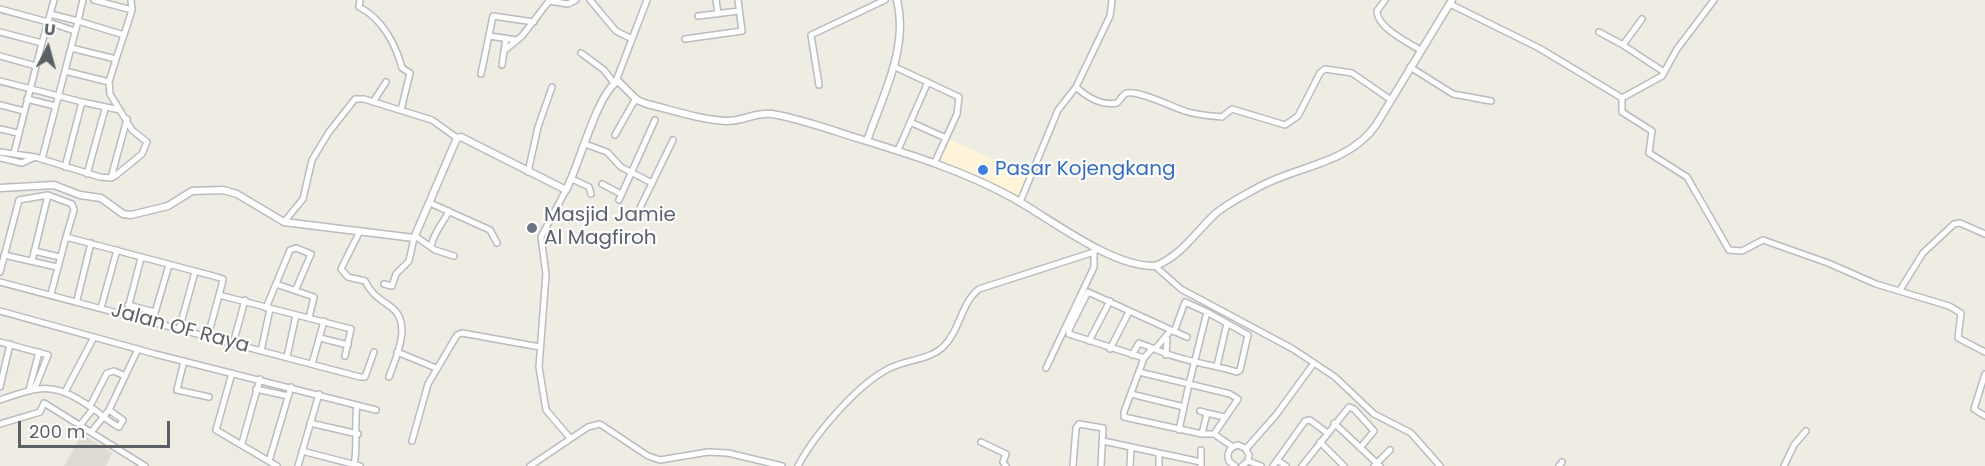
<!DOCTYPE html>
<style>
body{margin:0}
#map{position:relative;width:1985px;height:466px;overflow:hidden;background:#efece3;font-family:Poppins,sans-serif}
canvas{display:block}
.north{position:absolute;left:18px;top:18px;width:60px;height:60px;-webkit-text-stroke:4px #fff;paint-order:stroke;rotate:6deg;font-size:16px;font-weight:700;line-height:24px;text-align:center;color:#5b6065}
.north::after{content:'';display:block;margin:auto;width:21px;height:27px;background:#5b6065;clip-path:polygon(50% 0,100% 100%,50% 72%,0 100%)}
.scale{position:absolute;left:18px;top:421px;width:152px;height:27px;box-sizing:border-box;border:3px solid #5b6065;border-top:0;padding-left:8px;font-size:18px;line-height:21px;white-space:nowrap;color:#5b6065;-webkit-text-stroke:4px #fff;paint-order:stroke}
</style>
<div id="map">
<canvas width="1985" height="466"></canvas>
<div class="north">U</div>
<div class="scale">200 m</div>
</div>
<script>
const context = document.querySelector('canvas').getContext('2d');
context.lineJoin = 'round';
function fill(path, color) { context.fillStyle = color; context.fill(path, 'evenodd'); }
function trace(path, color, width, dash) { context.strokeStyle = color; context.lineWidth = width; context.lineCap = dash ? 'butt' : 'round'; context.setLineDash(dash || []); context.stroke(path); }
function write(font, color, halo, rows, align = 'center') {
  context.font = font + ' Poppins,sans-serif'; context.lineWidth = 4.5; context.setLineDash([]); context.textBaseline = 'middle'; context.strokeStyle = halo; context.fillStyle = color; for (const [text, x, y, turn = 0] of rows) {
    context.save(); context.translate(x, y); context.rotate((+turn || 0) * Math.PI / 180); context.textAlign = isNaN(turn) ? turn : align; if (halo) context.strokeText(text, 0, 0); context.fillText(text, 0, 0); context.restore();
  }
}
fill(new Path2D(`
 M946 138 1032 177 1020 202 935 162Z`), '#fff4d8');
fill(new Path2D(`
 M82 434 112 453 106 466H64Z`), '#dfdbd2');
const minor = new Path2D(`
 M83 0 78 21 124 35 132 10
 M94 0 132 10 131 0
 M360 0 359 7C382 18 396 45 402 68L410 73 401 110
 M590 0 616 31 630 38
 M716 0 718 14
 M1385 0 1377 11C1377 28 1408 42 1420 50
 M1450 4 1539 48 1622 98 1662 76 1677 49 1714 0
 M0 9 48 22 54 0
 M698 16 739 11
 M0 32 42 43 48 22 75 31
 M1599 32 1623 45 1642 19
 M489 36 517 40
 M685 39 742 31 738 0
 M1623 45 1664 72
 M71 48 116 59 124 35
 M504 51 522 36 549 1 568 4 576 0
 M581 53 604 70 614 83
 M0 56 36 66
 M502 65 506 38
 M893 66 959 97 957 114 935 162
 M1410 67 1453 94 1491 101
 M65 71 109 82 116 59
 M481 74 493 16 534 22
 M0 81 82 102
 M616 81 647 0
 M819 85 811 35 885 0
 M1076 87C1088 98 1101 106 1117 103 1120 100 1123 94 1127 93 1139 90 1172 107 1185 111 1196 115 1210 116 1222 117L1232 109 1285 125 1298 116 1320 73 1325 69 1352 73 1391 100
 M1622 98V112L1652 131 1649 153 1687 177 1729 250 1742 251 1763 240 1828 263 1876 284 1949 306 1961 313 1958 338 1985 352
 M27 99 55 106
 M373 102 386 82
 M0 105 24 111
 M910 122 946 138
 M0 129 18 133
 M615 135 636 98
 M585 144 607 152 621 167 652 183
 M898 150 928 82
 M0 152 35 157 100 177 111 178 115 176 142 154 147 142 132 130 110 94 109 82
 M14 153 42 43
 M0 158 22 163 35 157
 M42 159 78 21 50 14
 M65 167 82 102 120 110
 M528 172 538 127 552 87
 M87 174 105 109
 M111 178 127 119
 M572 179 589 187 591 194
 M602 184 621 194
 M566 190 541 237 546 274 539 367 546 410 570 438
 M619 200 655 120
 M1020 202 1058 110 1076 87 1110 16 1112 0
 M430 203 490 230 497 243
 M638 212 673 140
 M284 222 303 199 312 160 329 132 355 99H364L432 120 457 138
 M360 231 341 269 348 277 365 281C371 294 380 299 391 307 413 323 396 357 389 377
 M415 236 435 250 454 256
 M431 246C434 232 443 223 449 211
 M34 251 60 257
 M4 255 57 267
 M32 261 48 195
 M1155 266 1181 289 1293 349 1335 377 1374 414 1411 433 1440 466
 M0 272 19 200 48 195 72 204 74 210 66 237
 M0 282 360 377H365L374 352
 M276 284 314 297 309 318
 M384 284 392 286 396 274 409 261 414 238
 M1900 290 1923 253 1954 224 1960 223 1985 234
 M51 294 66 237 217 277 223 279 222 284 208 336
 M219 295 351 329 345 356
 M77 300 91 243
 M128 305 155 312
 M101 308 117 250
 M266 308 290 250 296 248 311 254 296 289
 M0 311 155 354 376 410
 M126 316 141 258
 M152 323 169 265
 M179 330 195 272
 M1174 332 1185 302 1207 312
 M320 338 348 345
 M1089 341 1110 301
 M0 342 48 355 35 388
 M233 344 245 300
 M1110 349 1129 312
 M1152 349 1144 358 1124 412V417L1202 434 1207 413 1200 411
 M261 351 270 309
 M397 352 436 368
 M1132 355 1139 343 1155 349 1171 330 1187 337
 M1166 355 1167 339
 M287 357 296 315
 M1144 358 1069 334V330L1088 292 1171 330
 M184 361 177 390 209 397
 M312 364 324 321
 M1217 366 1227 323
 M1046 368 1094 267V252
 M1139 372 1189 384 1207 312 1248 335 1240 370 1237 372C1210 364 1180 361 1155 349
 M232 373 216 430 277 466
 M1985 374 1974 409 1985 416
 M0 387 10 344
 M256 389 288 396
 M29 390 39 352
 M65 392 94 337
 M1131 394 1184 407
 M0 400C41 386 55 381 92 408 101 414 110 423 119 427L123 420 109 410
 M90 406 107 373 114 371 125 376
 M1207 413 1224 417
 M310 423 358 434
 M1334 423 1380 466
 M0 424 40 412 44 403 145 466
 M81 424 93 409
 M1179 430 1189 384 1230 394 1238 399 1214 434
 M92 431 109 410 138 349
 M1202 434H1214L1233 447
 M412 441 428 384 457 335 462 333 540 347
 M1103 441 1201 462V466
 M981 442 1006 454 1003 462 1006 466
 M1320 442 1344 466
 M242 443 260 379
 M1246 449 1276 415 1314 363
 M302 451 360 466
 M1277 460 1286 466
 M269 461 291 387
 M1248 461 1261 466
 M1201 462V450
 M298 466 319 394
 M354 466C358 445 354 426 357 405
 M530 466 588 427 600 424 648 456 660 460 708 452 728 453 782 466
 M798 466C814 435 857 385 888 369 905 360 929 360 943 347 960 331 961 303 979 289L1094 252 1097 248
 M1073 466 1076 428 1079 424 1103 428 1101 466
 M1130 466 1131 447
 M1159 466V453
 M1235 466 1229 461C1226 453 1230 447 1238 445L1245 448 1249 455 1248 461 1242 466
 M1273 466 1305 421 1310 420 1326 432
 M1302 466 1349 407 1354 409 1374 431 1360 448
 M1374 466 1390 450
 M1559 466 1562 462
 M1784 466 1794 445 1806 431`);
const tertiary = new Path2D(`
 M867 141C882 97 909 48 897 0
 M0 188 54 185 80 195 101 198 123 214 131 215 168 206 192 191 223 190 237 194 284 222 414 238 457 138 461 137 566 190C579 166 597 93 618 81L637 100 647 104C673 110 700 120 727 121 743 121 756 112 772 114 802 119 831 130 860 139 912 155 964 171 1013 198 1051 219 1111 267 1155 266 1180 257 1196 232 1214 215 1226 204 1243 196 1257 188 1296 166 1349 164 1376 125L1452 0`);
trace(minor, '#b8bbc0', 8);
trace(tertiary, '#b8bbc0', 9);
trace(minor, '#fff', 5);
trace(tertiary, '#fff', 6);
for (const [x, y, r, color] of [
 [983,170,6,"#3f7fe0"],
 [532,228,6,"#6b7280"]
]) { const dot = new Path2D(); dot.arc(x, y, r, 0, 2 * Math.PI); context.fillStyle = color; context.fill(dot); trace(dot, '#fff', 2); }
write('20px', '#366cbe', '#fff', [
 ["Pasar Kojengkang",995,170]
], 'left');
write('20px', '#5b616d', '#fff', [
 ["Masjid Jamie",544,216],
 ["Al Magfiroh",544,239]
], 'left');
write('20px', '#5b6065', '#fff', [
 ["Jalan OF Raya",180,329,15]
]);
</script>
